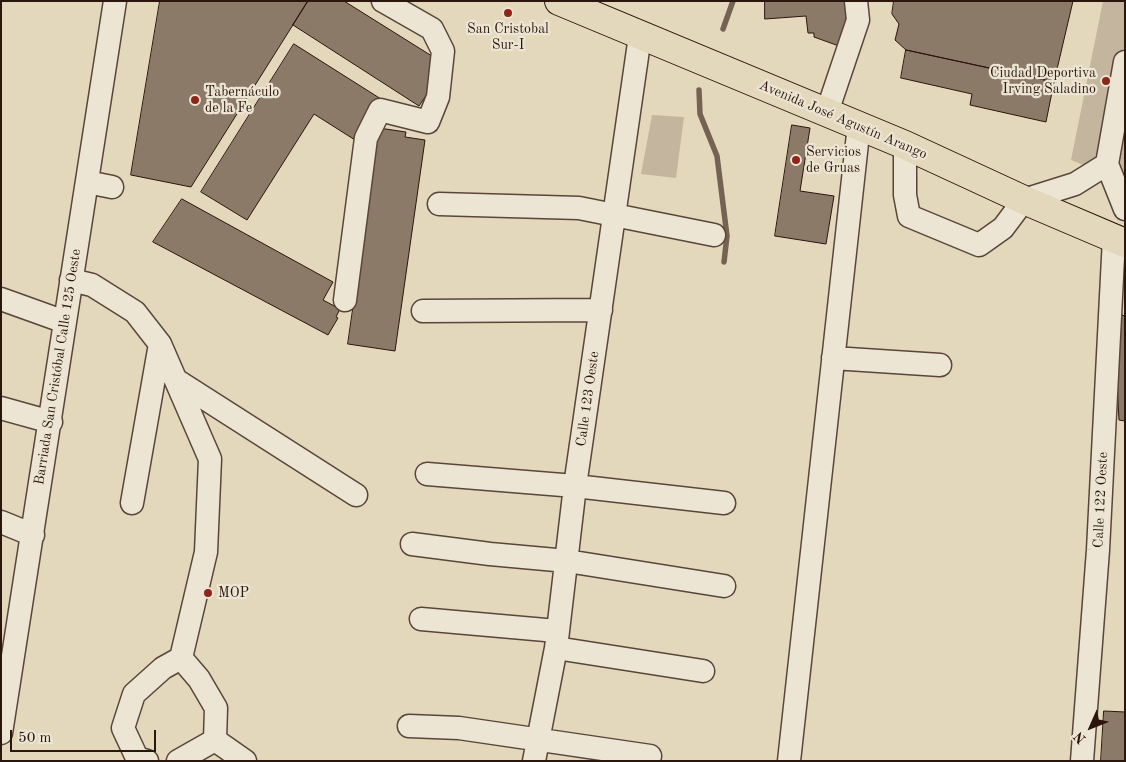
<!DOCTYPE html>
<meta charset="utf-8">
<style>
body{margin:0}
#map{position:relative;width:1126px;height:762px;overflow:hidden;background:#e3d7bc;font-family:"Old Standard TT",serif}
canvas{display:block}
.frame{position:absolute;inset:0;border:2px solid #2b160d;pointer-events:none}
.north{position:absolute;left:1066px;top:702px;width:50px;height:50px;-webkit-text-stroke:4px #ede5d3;paint-order:stroke;rotate:226deg;font-size:14px;font-weight:700;line-height:20px;text-align:center;color:#2b160d}
.north::after{content:'';display:block;margin:auto;width:18px;height:22px;background:#2b160d;clip-path:polygon(50% 0,100% 100%,50% 72%,0 100%)}
.scale{position:absolute;left:10px;top:730px;width:146px;height:22px;box-sizing:border-box;border:2px solid #2b160d;border-top:0;padding-left:6px;font-size:15px;line-height:18px;white-space:nowrap;color:#2b160d;-webkit-text-stroke:4px #ede5d3;paint-order:stroke}
</style>
<div id="map">
<canvas width="1126" height="762"></canvas>
<div class="frame"></div>
<div class="north">N</div>
<div class="scale">50 m</div>
</div>
<script>
const context = document.querySelector('canvas').getContext('2d');
context.lineJoin = 'round';
function fill(path, color) { context.fillStyle = color; context.fill(path, 'evenodd'); }
function trace(path, color, width, dash) { context.strokeStyle = color; context.lineWidth = width; context.lineCap = dash ? 'butt' : 'round'; context.setLineDash(dash || []); context.stroke(path); }
function write(font, color, halo, rows, align = 'center') {
  context.font = font + ' "Old Standard TT",serif'; context.lineWidth = 4.5; context.setLineDash([]); context.textBaseline = 'middle'; context.strokeStyle = halo; context.fillStyle = color; for (const [text, x, y, turn = 0] of rows) {
    context.save(); context.translate(x, y); context.rotate((+turn || 0) * Math.PI / 180); context.textAlign = isNaN(turn) ? turn : align; if (halo) context.strokeText(text, 0, 0); context.fillText(text, 0, 0); context.restore();
  }
}
fill(new Path2D(`
 M1103 1H1125V182L1071 160Z
 M652 115 684 117 676 178 641 174Z`), '#c4b69e');
trace(new Path2D(`
 M723 29 733 1
 M699 90 700 114 717 156 727 236 724 262`), '#746252', 5.5);
const building = new Path2D(`
 M160 1H308L191 187 131 175Z
 M308 1H344L451 68 435 82 419 106 293 25Z
 M765 1H845L847 29 839 46 814 37V33H808L806 16 765 19Z
 M894 1H1073L1054 82 906 50 895 40 899 24 892 14Z
 M294 44 381 99 355 140 314 114 247 220 201 192Z
 M906 50 1054 82 1046 122 970 105 972 94 901 78Z
 M792 125 810 128 800 191 834 196 826 244 775 236Z
 M379 128 406 132 405 137 425 140 395 351 348 344Z
 M182 199 333 282 323 300 340 309 336 317 338 318 328 335 153 242Z
 M1122 315 1125 316V421L1119 420 1117 382Z
 M1104 711 1125 712V761H1101Z`);
fill(building, '#8b7a68');
trace(building, '#2b160d', 1);
const minor = new Path2D(`
 M1125 62 1107 164 1125 209
 M827 112 858 20 856 1
 M905 145V195L909 216 979 245 1003 228 1024 200 1075 184 1107 164
 M87 182 112 187
 M439 204 579 208 714 235
 M71 280 92 285 135 312 160 344 210 459 206 552 181 658 163 668 134 694 123 728 137 758 147 761
 M1 299 65 322
 M345 300 366 138 380 110 428 122 438 97 443 51 432 29 383 1
 M423 311 601 310
 M833 358 940 365
 M176 380 356 495
 M1 408 51 422
 M427 474 575 486 724 503
 M132 503 160 344
 M1 522 33 535
 M412 544 490 554 567 561 724 586
 M421 619 557 631
 M556 648 703 671
 M409 726 459 728 650 756
 M1 733 115 1
 M215 740 245 761
 M178 761 215 740 216 708 199 679 181 658
 M534 761 556 648 575 486 640 36
 M789 761 859 125
 M1082 761 1098 550 1114 238`);
const major = new Path2D(`
 M559 1 905 145 1024 200 1125 243`);
trace(minor, '#594639', 25);
trace(major, '#2b160d', 30);
trace(minor, '#ede5d3', 22);
trace(major, '#e3d7bc', 28);
for (const [x, y, r, color] of [
 [508,13,5,"#8f2418"],
 [1106,81,5,"#8f2418"],
 [195,100,5,"#8f2418"],
 [796,160,5,"#8f2418"],
 [208,593,5,"#8f2418"]
]) { const dot = new Path2D(); dot.arc(x, y, r, 0, 2 * Math.PI); context.fillStyle = color; context.fill(dot); trace(dot, '#ede5d3', 2); }
write('14px', '#2b160d', '#ede5d3', [
 ["San Cristobal",508,29,"center"],
 ["Sur-I",508,45,"center"],
 ["Ciudad Deportiva",1096,73,"right"],
 ["Irving Saladino",1096,89,"right"],
 ["Tabernáculo",205,92],
 ["de la Fe",205,108],
 ["Servicios",806,152],
 ["de Gruas",806,168],
 ["MOP",218,593]
], 'left');
write('14px', '#2b160d', '#ede5d3', [
 ["Avenida José Agustín Arango",843,120,23],
 ["Barriada San Cristóbal Calle 125 Oeste",58,367,-81],
 ["Calle 123 Oeste",588,399,-82],
 ["Calle 122 Oeste",1101,500,-87]
]);
</script>
